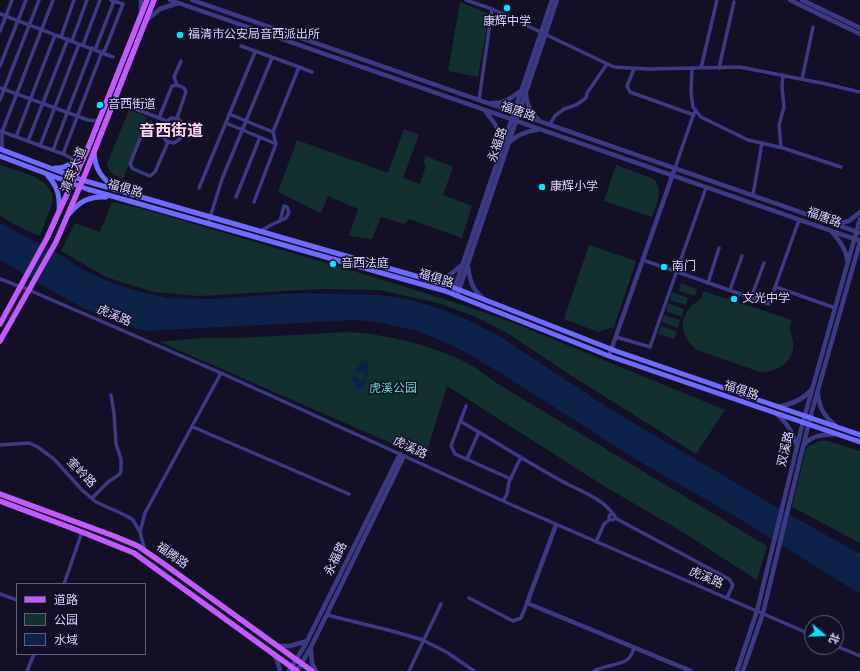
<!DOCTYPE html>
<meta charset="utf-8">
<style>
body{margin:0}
#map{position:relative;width:860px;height:671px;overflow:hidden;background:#130f26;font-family:"Archivo Narrow","Noto Sans SC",sans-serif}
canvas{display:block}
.legend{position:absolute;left:16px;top:583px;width:130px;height:72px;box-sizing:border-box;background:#130f26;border:1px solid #625e7d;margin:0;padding:5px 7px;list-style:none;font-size:12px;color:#d9d4ff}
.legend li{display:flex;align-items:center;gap:8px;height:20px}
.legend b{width:20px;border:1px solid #625e7d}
.north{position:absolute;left:804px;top:615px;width:40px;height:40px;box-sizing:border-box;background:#130f26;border:1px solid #625e7d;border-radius:50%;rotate:109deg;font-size:11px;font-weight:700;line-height:16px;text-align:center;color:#d9d4ff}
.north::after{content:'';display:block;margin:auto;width:14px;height:18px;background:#00e5ff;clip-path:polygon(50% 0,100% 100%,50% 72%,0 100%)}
</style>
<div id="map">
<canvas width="860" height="671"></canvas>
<ul class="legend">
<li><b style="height:5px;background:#c25bff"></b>道路</li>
<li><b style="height:11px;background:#12302f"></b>公园</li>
<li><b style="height:11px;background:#0c2248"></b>水域</li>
</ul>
<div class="north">北</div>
</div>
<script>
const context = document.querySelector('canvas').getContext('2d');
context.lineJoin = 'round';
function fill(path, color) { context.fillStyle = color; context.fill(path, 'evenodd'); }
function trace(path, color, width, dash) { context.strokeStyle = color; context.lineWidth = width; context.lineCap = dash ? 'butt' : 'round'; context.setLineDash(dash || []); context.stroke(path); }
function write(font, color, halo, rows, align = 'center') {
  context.font = font + ' "Archivo Narrow","Noto Sans SC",sans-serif'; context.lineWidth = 3; context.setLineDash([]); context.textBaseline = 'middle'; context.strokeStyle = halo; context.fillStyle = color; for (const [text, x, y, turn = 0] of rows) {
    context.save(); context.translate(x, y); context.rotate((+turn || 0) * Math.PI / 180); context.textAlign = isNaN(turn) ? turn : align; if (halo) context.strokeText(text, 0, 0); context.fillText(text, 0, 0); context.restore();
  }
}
fill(new Path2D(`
 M460 2 489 14 478 77 448 71Z
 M129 110 147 117 123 179C114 175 109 173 107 164Z
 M404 129 419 135 403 178 420 184 426 165 423 163 426 156 453 167 443 195 472 206 462 238 409 219 405 224 381 217 372 239 349 236 358 209 328 196 321 213 278 192 297 140 388 173Z
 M0 165C19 172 57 177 52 204L40 236 25 230 0 216Z
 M616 165 654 179C664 190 656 205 652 217L604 201Z
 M112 202 140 208 370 276 460 304 511 322 725 410 696 454 572 376 509 334 476 317 438 303 380 290 321 289 199 296 153 292 106 277 61 251 75 223 100 232Z
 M589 245 636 261 614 327 598 332 564 319Z
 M681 283 697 289 695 296 679 291Z
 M703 291 792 320 789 328C801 353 786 372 760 372L697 350C677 334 678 312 701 299Z
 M672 292 688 298 686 305 670 300Z
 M668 303 684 309 682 317 666 311Z
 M664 315 680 320 678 328 662 322Z
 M661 326 677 332 674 339 658 334Z
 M349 332C388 335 423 343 459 359 473 365 486 375 498 384L767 546 757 580 681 531 604 486 447 386 425 458 160 342 199 338H238Z
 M820 441H828L860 451V543L792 507 806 449 810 445Z`), '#12302f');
fill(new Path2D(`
 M0 223 59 254 83 270 107 281 134 290 167 298 211 299 298 293 379 295 408 299 444 310 470 321 501 337 610 409 792 516 860 554V594L738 518 637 460 502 374 458 348 418 331 377 322 357 320 144 331C92 318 46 287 0 260Z
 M366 361C372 370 366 387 356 391V381L352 382 353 375 357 376 359 380 364 379 366 376 363 372 358 373 354 372 359 365Z`), '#0c2248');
trace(new Path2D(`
 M466 0 492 9 614 67 647 69 740 67 826 84 860 92
 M0 14 113 57
 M0 31 12 0
 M61 37 74 0
 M72 41 87 0
 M83 45 100 0
 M241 46 299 67 273 132 276 144 254 202
 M95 50 114 1
 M0 66 26 0
 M299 67 312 72
 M692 68 691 92 693 107 701 117 748 140 783 148 841 167
 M701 68 717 0
 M719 68 734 2
 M634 69 627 86 630 92 694 115
 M802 79 813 27
 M177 85 174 77 181 61
 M0 88 88 120 99 121
 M0 100 39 0
 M479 100 492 9
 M114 101 167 121
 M229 114 273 132
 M159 118 172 86 177 85 184 88 186 92 177 118
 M171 118 178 119C185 124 185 131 181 138L174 143 166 141 162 134C162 127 165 122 171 118Z
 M226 123 276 144
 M550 124 555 116 564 109 576 105 586 98 587 93 607 64
 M145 126 130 164 133 169 150 176 155 172 168 142
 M0 131 63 154 102 52 105 50 123 4 111 0
 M16 137 55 35
 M28 141 68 39
 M40 146 79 44
 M781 147 779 125 784 107 782 87 783 75
 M2 150V132L53 0
 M53 150 92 48
 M63 154 71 158 73 162
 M675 168 694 113
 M199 188 255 52
 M753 195 762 143
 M236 197 260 137
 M208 224 222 179 272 58
 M261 231 269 226 286 218 289 212 287 207 284 206 280 221
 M643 260 769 304 799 220
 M0 279 29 290 221 373 521 509 812 635
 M708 283 719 248
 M776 287 835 308
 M730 290 742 256
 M751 298 764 263
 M616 337 650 347 706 188
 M466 406 451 446 455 454 511 479
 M460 421C493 440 525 461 558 479 573 488 603 498 612 513
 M193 427 349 494
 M0 445 29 443 38 447 55 460 82 490 96 502 127 516 133 520 140 532
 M467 459 479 432
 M92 498 108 482 120 474 121 469V459L116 444 114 413 111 395
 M503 501 507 494 509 482 521 457
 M609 517a3 3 0 1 1 6 0a3 3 0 1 1-6 0Z
 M615 518 729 579 733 585 727 598
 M596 542 604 524 610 519
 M145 551 140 532 145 513 221 373
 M64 584 82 532
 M0 594 17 600
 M469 598 513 621 521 618 527 603
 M327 615 392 631 423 640 448 653 474 671
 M836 646 860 656
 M27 671 34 654
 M409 671 441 604
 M594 671C604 665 620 666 628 659 631 657 633 651 634 648`), '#3d3a85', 3.5);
trace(new Path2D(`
 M170 0 860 241
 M192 0 860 233
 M790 0 860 34
 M802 0 860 28
 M141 12V0
 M148 19 160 9 178 3
 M526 95C527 104 531 114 539 120
 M492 103C502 104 512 98 519 92
 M486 112 495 124 503 143
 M510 142C517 135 527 131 537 130
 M836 224 849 221 860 212
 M832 232C839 240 847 250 847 260
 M468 267C470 281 472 289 483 298
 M434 281 447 277 462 265
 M454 290 552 0
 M457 296 557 0
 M609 356 675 168
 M818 394C819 408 825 417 836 426
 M778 407C791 404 803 400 811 390
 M777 414C787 423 793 432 797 446
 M804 445C811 435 824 435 835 434
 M556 525 527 603 691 671
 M278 646H290L307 641
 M311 650 312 663 316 671
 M274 655 277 660 280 671
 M289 671 305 645 400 454
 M297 671 311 647 404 456
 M737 671 757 611 803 422 860 219
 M743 671 763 613 810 418 860 242`), '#3d3a85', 4.5);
trace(new Path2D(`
 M0 149 82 180 447 285 616 351 860 435
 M94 152C95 170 102 178 115 188
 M0 156 87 189 445 291 609 356 860 442
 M55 168C68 169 77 159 86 150
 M48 176C58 187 60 196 59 211
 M68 215C79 202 88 196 106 197`), '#6f6bff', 5);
trace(new Path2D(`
 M0 324 47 238 88 148 147 0
 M0 341 56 242 86 172 154 0
 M0 494 114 536 138 546 164 564 312 671
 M0 501 82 532 134 553 297 671`), '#c25bff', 5.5);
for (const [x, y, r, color] of [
 [507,8,4,"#00e5ff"],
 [180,35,4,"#00e5ff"],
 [100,105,4,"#00e5ff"],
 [542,187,4,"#00e5ff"],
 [333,264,4,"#00e5ff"],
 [664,267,4,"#00e5ff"],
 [734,299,4,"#00e5ff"]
]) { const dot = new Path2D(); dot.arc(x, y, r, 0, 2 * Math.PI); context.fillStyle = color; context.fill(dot); trace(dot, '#130f26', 1.5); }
write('12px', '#d9d4ff', '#130f26', [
 ["康辉中学",507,22,"center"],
 ["福清市公安局音西派出所",188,35],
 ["音西街道",108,105],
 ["康辉小学",550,187],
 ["音西法庭",341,264],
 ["南门",672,267],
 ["文光中学",742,299]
], 'left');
write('12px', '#d9d4ff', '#130f26', [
 ["福唐路",518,112,19],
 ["永福路",498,145,-71],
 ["清荣大道",74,170,-68],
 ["福俱路",125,189,16],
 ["福唐路",824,218,20],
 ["福俱路",436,279,17],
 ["虎溪路",114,316,23],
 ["福俱路",741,391,19],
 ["虎溪路",410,448,25],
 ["双溪路",786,449,-77],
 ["奎岭路",81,473,46],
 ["福腾路",172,556,35],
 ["永福路",336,559,-64],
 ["虎溪路",706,578,23]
]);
write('12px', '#5fe0c0', '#130f26', [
 ["虎溪公园",393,389]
]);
write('bold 16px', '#ffd6f0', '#130f26', [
 ["音西街道",171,132]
]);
</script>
